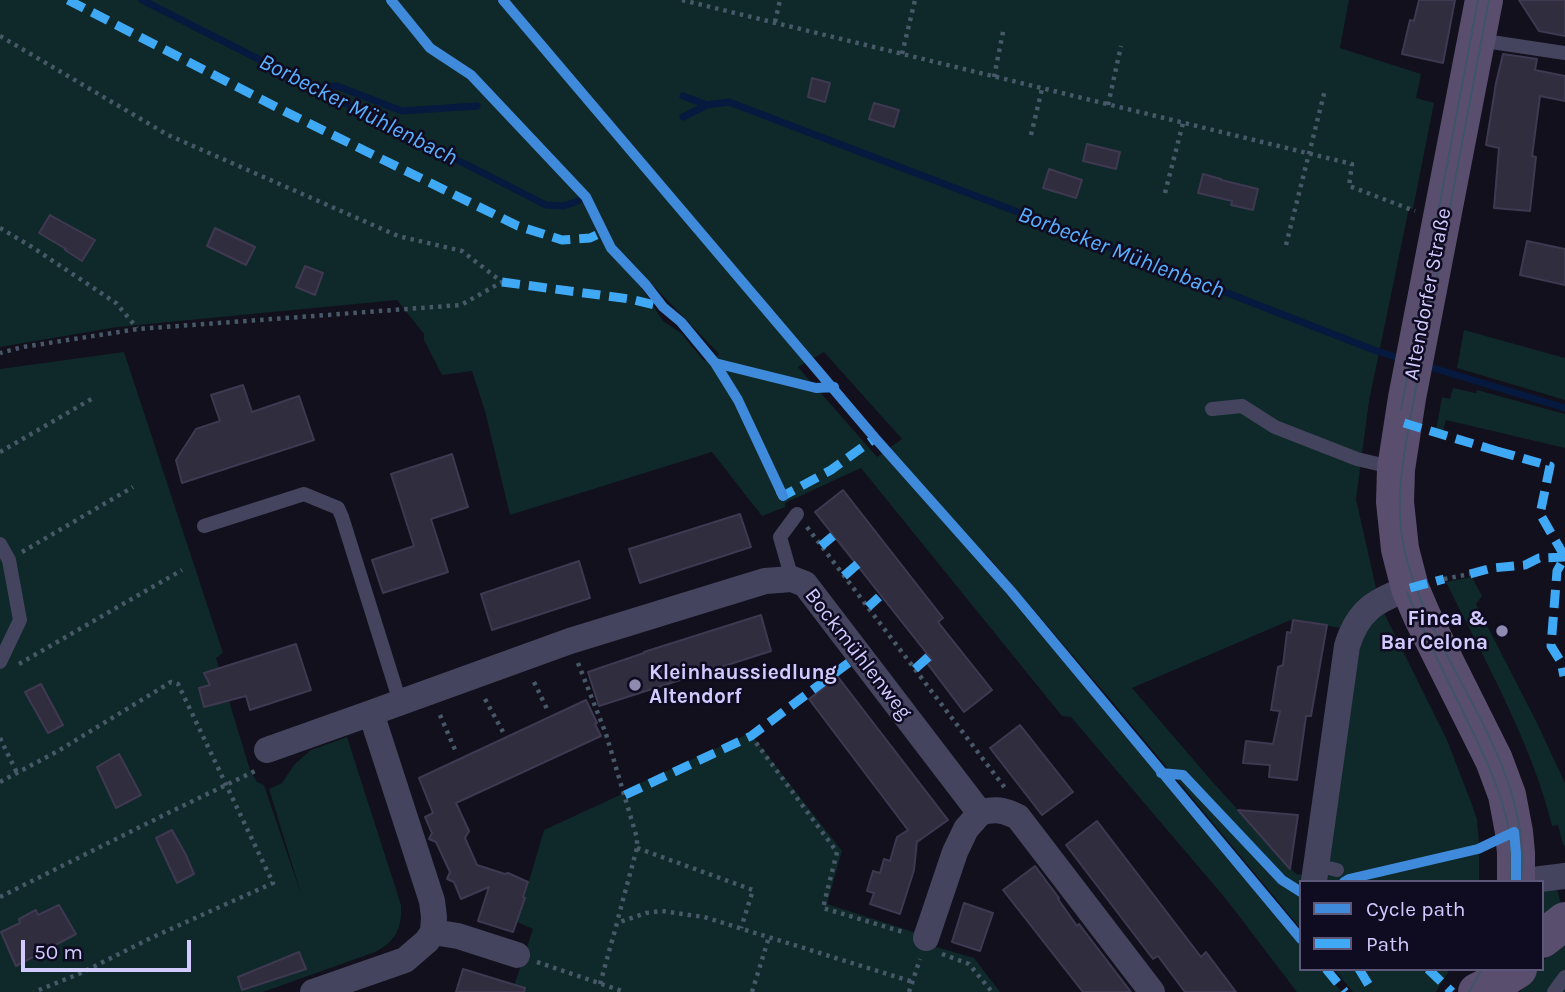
<!DOCTYPE html>
<meta charset="utf-8">
<style>
body{margin:0}
#map{position:relative;width:1565px;height:992px;overflow:hidden;background:#12101c;font-family:Karla,sans-serif}
canvas{display:block}
.legend{position:absolute;left:1299px;top:880px;width:245px;height:91px;box-sizing:border-box;background:#0f0b21;border:2px solid #5d587a;margin:0;padding:9px 12px;list-style:none;font-size:21px;color:#d2cbff}
.legend li{display:flex;align-items:center;gap:14px;height:35px}
.legend b{width:35px;border:2px solid #5d587a}
.scale{position:absolute;left:21px;top:940px;width:170px;height:32px;box-sizing:border-box;border:4px solid #d2cbff;border-top:0;padding-left:9px;font-size:21px;line-height:24px;white-space:nowrap;color:#d2cbff;-webkit-text-stroke:5px #0f0b21;paint-order:stroke}
</style>
<div id="map">
<canvas width="1565" height="992"></canvas>
<ul class="legend">
<li><b style="height:9px;background:#408adc"></b>Cycle path</li>
<li><b style="height:9px;background:#3fa9f5"></b>Path</li>
</ul>
<div class="scale">50 m</div>
</div>
<script>
const context = document.querySelector('canvas').getContext('2d');
context.lineJoin = 'round';
function fill(path, color) { context.fillStyle = color; context.fill(path, 'evenodd'); }
function trace(path, color, width, dash) { context.strokeStyle = color; context.lineWidth = width; context.lineCap = dash ? 'butt' : 'round'; context.setLineDash(dash || []); context.stroke(path); }
function write(font, color, halo, rows, align = 'center') {
  context.font = font + ' Karla,sans-serif'; context.lineWidth = 5; context.setLineDash([]); context.textBaseline = 'middle'; context.strokeStyle = halo; context.fillStyle = color; for (const [text, x, y, turn = 0] of rows) {
    context.save(); context.translate(x, y); context.rotate((+turn || 0) * Math.PI / 180); context.textAlign = isNaN(turn) ? turn : align; if (halo) context.strokeText(text, 0, 0); context.fillText(text, 0, 0); context.restore();
  }
}
fill(new Path2D(`
 M0 0H1349L1340 48 1421 74 1416 98 1434 103 1413 209 1409 208 1369 401 1356 499 1376 588 1359 602 1340 628 1293 619 1132 688 1210 779 1296 874 1326 878 1354 657 1368 625 1384 613 1447 740 1471 802 1477 819 1479 844V882H1301V929L1110 699 986 554 979 561 1301 944V969H1322L1342 992H1297L1226 899 1071 717 1062 716 861 468 785 503V507L762 516 712 452 510 515 485 411 472 371 442 375 424 340V334L397 300 117 327 0 347ZM615 246 719 354V355L704 361 681 333 663 321ZM824 352 902 439 877 457 798 367Z
 M1464 330 1565 358V400L1457 368Z
 M124 352 223 653 216 658 250 770 257 782 264 785 302 897 269 789 282 783 294 765 311 750 347 737 401 905C402 929 396 941 375 952L263 992H0V369Z
 M1453 388 1476 393 1477 390 1565 414V448L1446 420 1443 431 1436 430 1442 397 1450 399Z
 M1472 577 1482 596 1476 604 1537 723 1565 783V846L1563 844 1558 825 1552 826C1532 743 1484 659 1446 582Z
 M750 733 842 851 827 904 920 934 933 946 974 958 1000 992H512L533 929 517 922 544 830 620 795 627 789Z
 M1557 889 1563 912 1542 927V892Z
 M1565 940V992H1520L1537 969H1542V963L1545 959Z
 M1334 969H1450L1436 992H1353Z`), '#0f2829');
trace(new Path2D(`
 M142 0 546 205 563 206 578 201
 M316 88 337 86 402 111 477 106
 M683 96 707 105
 M683 117 707 105 729 102 1065 230 1374 350 1402 359
 M1423 365 1565 408`), '#06193e', 7);
const building = new Path2D(`
 M1419 0H1455L1443 63 1402 54 1410 20 1414 21Z
 M1519 0H1565V36L1539 31Z
 M1503 54 1537 59 1535 70 1565 76V101L1540 96 1532 156 1536 157 1530 211 1494 208 1499 148 1486 145 1496 83Z
 M812 78 830 83 825 102 808 97Z
 M874 103 899 110 894 127 869 119Z
 M1087 144 1120 152 1116 169 1083 161Z
 M1049 169 1082 180 1076 198 1043 188Z
 M1203 174 1221 179V180L1258 189 1253 210 1231 205 1232 201 1198 193Z
 M50 215 95 240 82 261 65 250 66 249 39 233Z
 M215 228 255 247 246 265 207 246Z
 M1527 241 1565 249V285L1520 275Z
 M305 266 323 273 315 295 296 287Z
 M243 385 252 412 299 396 314 440 182 483 176 460 196 429 220 421 211 395Z
 M452 454 468 507 431 519 448 572 383 593 372 560 414 546 391 474Z
 M843 490 943 618 938 622 992 690 964 712 927 663 932 660 815 512Z
 M740 514 751 547 640 583 629 549Z
 M579 561 590 598 492 630 481 594Z
 M761 615 771 651 599 706 588 672 644 653V652Z
 M1293 620 1327 625 1311 716H1306L1297 780 1269 777 1270 765 1243 763 1246 741 1273 744 1280 711 1271 710 1272 704 1278 667 1283 665 1287 632 1291 633Z
 M296 644 311 690 250 710 246 696 204 707 199 688 210 685 204 673Z
 M838 677 948 820 917 842V841L914 870 900 914 870 904 874 893 867 891 873 871 880 873 884 859 890 861 897 837 908 830 809 699Z
 M41 684 63 725 48 733 25 692Z
 M586 700 597 723 595 724 601 736 456 803 469 831 465 838 477 865 505 874 508 873 528 882 523 897 525 898 513 932 478 921 489 887 461 899 454 882 447 879 450 872 436 842 429 839 432 833 425 817 433 813 419 778Z
 M1020 725 1073 792 1042 815 990 748Z
 M119 754 141 795 116 808 97 767Z
 M1238 810 1298 815 1290 869Z
 M1097 821 1201 957 1206 952 1236 992H1185L1158 956 1153 959 1066 845Z
 M172 830 186 855 194 874 177 883 156 838Z
 M1035 866 1059 898 1058 899 1077 926 1079 924 1131 992H1083L1003 890Z
 M964 903 993 913 980 951 952 942Z
 M59 905 76 934 16 966 1 932 20 923 19 919 36 910 38 915Z
 M299 952 306 969 242 990 238 977Z
 M463 969 525 988 524 992H456Z`);
fill(building, '#302d3f');
trace(building, '#3e3951', 2);
trace(new Path2D(`
 M682 0 1352 164 1349 186 1415 211
 M775 22 780 0
 M0 36 168 135 398 236 462 251 502 282 461 305 138 329 23 347 0 353
 M902 54 915 0
 M994 77 1004 27
 M1108 105 1121 46
 M1031 135 1042 89
 M1165 193 1183 123
 M0 228 32 247 116 303 137 328
 M1286 245 1325 90
 M0 452 95 397
 M807 527 1005 788
 M22 552 133 487
 M1444 579 1470 574
 M578 663 606 734 637 838V848L617 922
 M19 664 182 570
 M534 682 548 711
 M485 699 503 732
 M440 715 456 752
 M751 736 837 852 823 908 903 932
 M0 738 17 773
 M0 782 58 751 171 682 178 684 273 883 153 937 81 973 34 992
 M637 848 753 890 741 928
 M0 897 168 813 255 771
 M942 954 969 964 992 992
 M537 962 625 992
 M600 984 617 923 646 913 662 911 704 917 913 982
 M752 992 769 937
 M909 992 920 959`), '#475868', 4.5, [3.5, 5]);
trace(new Path2D(`
 M1478 40 1565 53
 M1212 409 1242 406 1275 427 1357 459 1395 468
 M204 526 304 494 338 508 342 517 400 702
 M0 544 9 560 20 620 0 662
 M792 579 780 537 797 514
 M1316 865 1337 870
 M1554 992 1565 977`), '#45445e', 14);
trace(new Path2D(`
 M371 713 570 641 765 581 792 579 805 584 980 813C995 808 1004 810 1018 817L1152 992
 M267 750 371 713 432 901 434 917 433 932 427 941 405 960 313 992
 M1314 881 1347 646C1358 610 1376 600 1410 588
 M1517 882 1565 876
 M433 932 458 936 517 955
 M926 938 955 852 966 829 980 813`), '#45445e', 26);
trace(new Path2D(`
 M1484 0 1407 398 1396 469 1395 502 1400 549 1410 588 1422 616 1494 760 1507 795 1514 832 1516 853V882
 M1542 939 1565 921
 M1477 992 1501 980 1518 969`), '#5a4e6f', 38);
trace(new Path2D(`
 M1489 0 1409 425C1402 465 1395 507 1404 548 1429 662 1534 759 1521 882
 M1401 410 1478 0
 M1407 592C1424 634 1445 674 1464 714 1490 767 1518 820 1510 882
 M1469 992 1482 969`), '#3e5467', 2);
trace(new Path2D(`
 M68 0 286 112 518 226 562 240 590 238 603 232
 M502 282 630 299 663 307
 M1404 423 1497 451 1495 457
 M1497 451 1550 466 1540 514 1565 557 1557 571 1551 646 1561 662 1564 676
 M780 491 783 496 831 470 875 438
 M821 546 833 536
 M1470 574 1492 568 1525 565 1539 558 1565 557
 M844 576 860 562
 M1410 588 1444 579
 M868 607 879 597
 M915 669 935 651
 M625 795 751 736 859 655
 M1314 881V882
 M1326 969 1345 992
 M1359 969 1373 992
 M1428 969 1452 992`), '#3fa9f5', 9, [18, 9]);
trace(new Path2D(`
 M391 0 430 48 471 75 586 197 611 248 646 285 663 307 681 322 715 363 738 400 783 496
 M503 0 875 438 1011 591 1301 939
 M715 363 816 388 834 387
 M1161 773 1183 775 1282 880 1301 892
 M1344 882 1349 879 1478 849 1514 832 1516 853V882`), '#408adc', 10);
for (const [x, y, r, color] of [
 [1502,631,7,"#8f8ab0"],
 [635,685,7,"#8f8ab0"]
]) { const dot = new Path2D(); dot.arc(x, y, r, 0, 2 * Math.PI); context.fillStyle = color; context.fill(dot); trace(dot, '#0f0b21', 2.5); }
write('21px', '#d2cbff', '#0f0b21', [
 ["Altendorfer Straße",1428,294,-79],
 ["Bockmühlenweg",858,654,52]
]);
write('bold 21px', '#d2cbff', '#0f0b21', [
 ["Finca &",1488,619],
 ["Bar Celona",1488,643],
 ["Kleinhaussiedlung",649,673,"left"],
 ["Altendorf",649,697,"left"]
], 'right');
write('italic 23px', '#59b0ff', '#0f0b21', [
 ["Borbecker Mühlenbach",358,110,27],
 ["Borbecker Mühlenbach",1121,253,21]
]);
</script>
